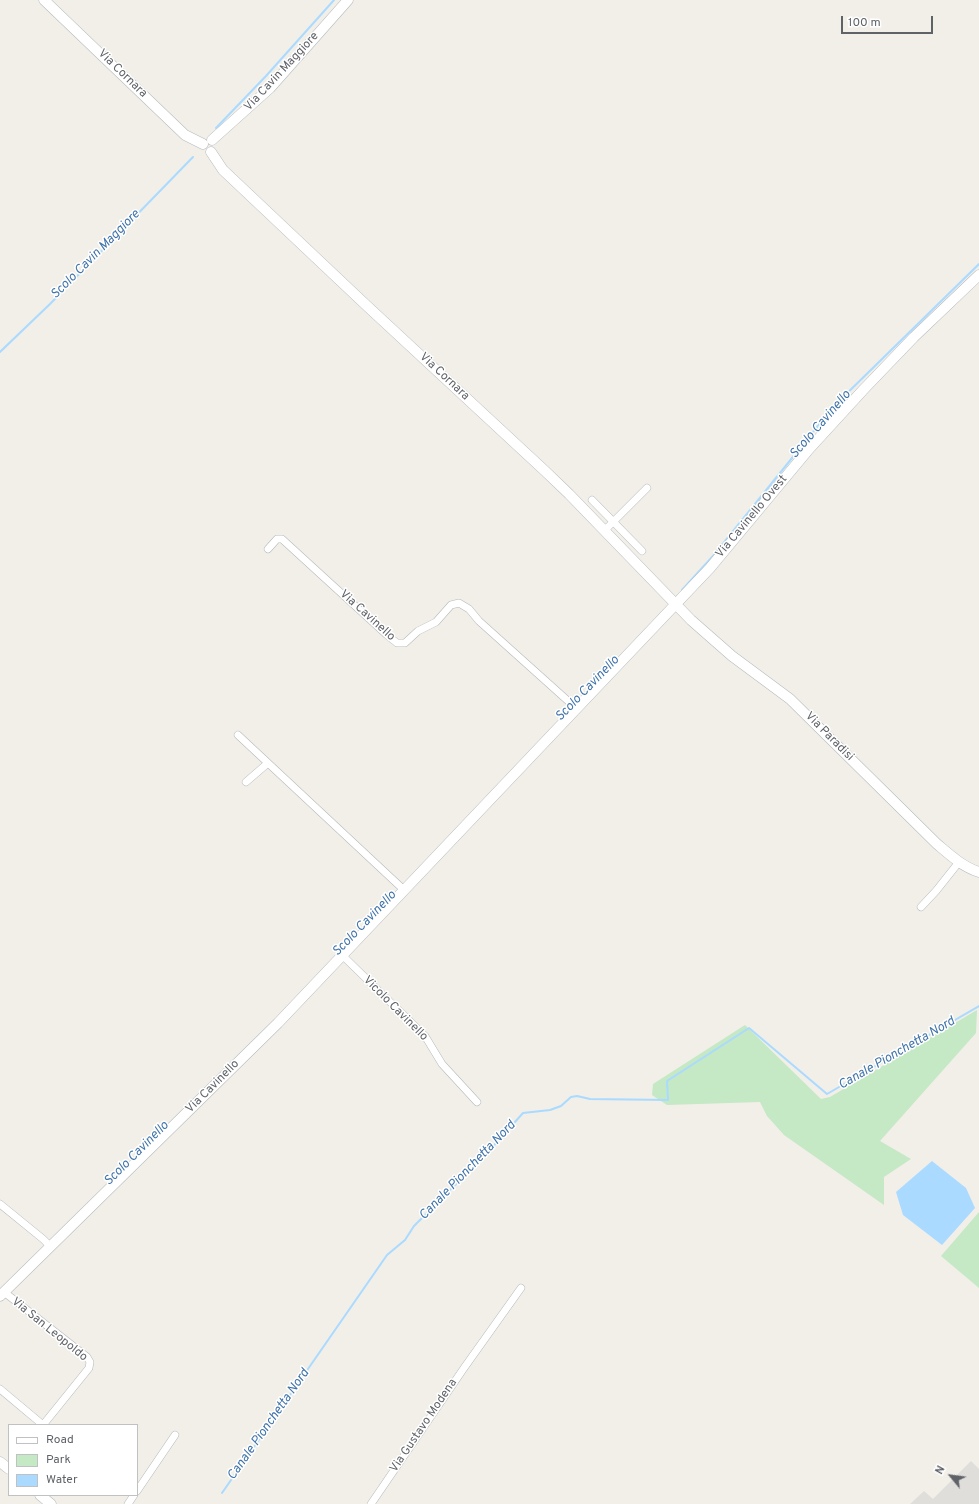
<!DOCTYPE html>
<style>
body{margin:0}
#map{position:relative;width:979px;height:1504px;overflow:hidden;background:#f1efe8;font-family:Overpass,sans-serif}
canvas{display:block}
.legend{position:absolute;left:8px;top:1424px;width:130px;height:72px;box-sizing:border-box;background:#fff;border:1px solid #bfc1c3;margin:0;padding:5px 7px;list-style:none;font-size:12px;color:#5f6368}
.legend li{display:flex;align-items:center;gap:8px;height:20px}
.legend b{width:20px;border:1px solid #bfc1c3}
.north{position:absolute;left:931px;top:1456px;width:40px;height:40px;-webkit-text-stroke:3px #fff;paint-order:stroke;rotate:299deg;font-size:11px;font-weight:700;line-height:16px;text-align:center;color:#5f6368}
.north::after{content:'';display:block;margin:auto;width:14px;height:18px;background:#5f6368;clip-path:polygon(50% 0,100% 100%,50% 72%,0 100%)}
.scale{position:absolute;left:841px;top:16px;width:92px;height:18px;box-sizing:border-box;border:2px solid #5f6368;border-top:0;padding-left:5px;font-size:12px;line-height:14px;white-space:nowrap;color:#5f6368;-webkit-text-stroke:3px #fff;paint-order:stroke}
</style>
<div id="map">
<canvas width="979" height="1504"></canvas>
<ul class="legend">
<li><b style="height:5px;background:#fff"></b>Road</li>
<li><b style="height:11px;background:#c5e8c5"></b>Park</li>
<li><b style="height:11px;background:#aadaff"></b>Water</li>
</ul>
<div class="north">N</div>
<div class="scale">100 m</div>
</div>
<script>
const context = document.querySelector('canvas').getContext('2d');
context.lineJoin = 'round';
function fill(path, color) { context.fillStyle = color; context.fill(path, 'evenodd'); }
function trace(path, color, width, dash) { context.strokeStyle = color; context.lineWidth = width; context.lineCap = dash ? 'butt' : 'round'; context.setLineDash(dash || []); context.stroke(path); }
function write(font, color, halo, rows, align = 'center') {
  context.font = font + ' Overpass,sans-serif'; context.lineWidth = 3; context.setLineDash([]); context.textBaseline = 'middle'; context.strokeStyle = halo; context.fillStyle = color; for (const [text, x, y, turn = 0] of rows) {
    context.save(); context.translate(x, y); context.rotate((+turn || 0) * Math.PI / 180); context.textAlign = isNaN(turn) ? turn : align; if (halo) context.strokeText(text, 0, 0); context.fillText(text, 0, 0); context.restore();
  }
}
fill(new Path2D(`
 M971 1461 979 1469V1504H910L924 1491 933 1499Z`), '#e0deda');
fill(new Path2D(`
 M977 1010 976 1033 880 1141 911 1159 884 1177V1205L784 1135 767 1116 760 1102 667 1105 652 1095 653 1084 745 1025 821 1099 830 1097Z
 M979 1212V1288L941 1256Z`), '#c5e8c5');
fill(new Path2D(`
 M932 1161 966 1188 975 1208 942 1245 903 1215 896 1192Z`), '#aadaff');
trace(new Path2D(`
 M216 128 266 76 334 0
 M0 352 50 304 193 157
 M682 590 713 556 834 406 979 264
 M222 1493 387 1255 405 1240 414 1226 489 1151 523 1113 550 1110 561 1106 571 1097 577 1096 590 1099 668 1100 667 1081 749 1028 827 1094 979 1006`), '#aadaff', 2);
const street = new Path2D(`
 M592 500 642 551
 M605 530 647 488
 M268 549 277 539H282L387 635 397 643H405L418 631 436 622 451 605 459 603 469 609 479 621 577 709
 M238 735 404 890
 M246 782 268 763
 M921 907 936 891 959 862
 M342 955 425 1036 442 1064 477 1102
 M0 1204 43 1239 51 1247
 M4 1292 87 1357 90 1362 89 1368 43 1425
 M0 1389 43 1425
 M137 1491 175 1435
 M128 1504 134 1495
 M371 1504 464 1368 521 1288`);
const secondary = new Path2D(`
 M44 0 185 135 203 144
 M212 140 270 88 348 0
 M211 152 223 170 366 305 545 471 569 494 691 620 732 656 790 699 937 844C950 855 963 867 979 872
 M0 1296 278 1023 710 568 809 449 864 389 914 337 979 275
 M0 1462 9 1469
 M40 1495 51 1504`);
trace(street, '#b5b8bc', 8);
trace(secondary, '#b6babf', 11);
trace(street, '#fff', 7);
trace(secondary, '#fff', 10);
write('12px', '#5f6368', '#fff', [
 ["Via Cavin Maggiore",282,72,-47],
 ["Via Cornara",122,74,44],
 ["Via Cornara",444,377,43],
 ["Via Cavinello Ovest",752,517,-50],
 ["Via Cavinello",367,616,42],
 ["Via Paradisi",829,737,45],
 ["Vicolo Cavinello",395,1009,45],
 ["Via Cavinello",213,1087,-45],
 ["Via San Leopoldo",49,1330,39],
 ["Via Gustavo Modena",424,1426,-56]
]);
write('italic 13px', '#4174aa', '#fff', [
 ["Scolo Cavin Maggiore",96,255,-45],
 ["Scolo Cavinello",821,425,-49],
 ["Scolo Cavinello",588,689,-46],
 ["Scolo Cavinello",365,924,-46],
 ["Canale Pionchetta Nord",897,1054,-30],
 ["Scolo Cavinello",137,1154,-45],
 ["Canale Pionchetta Nord",468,1171,-46],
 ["Canale Pionchetta Nord",269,1425,-55]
]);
</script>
